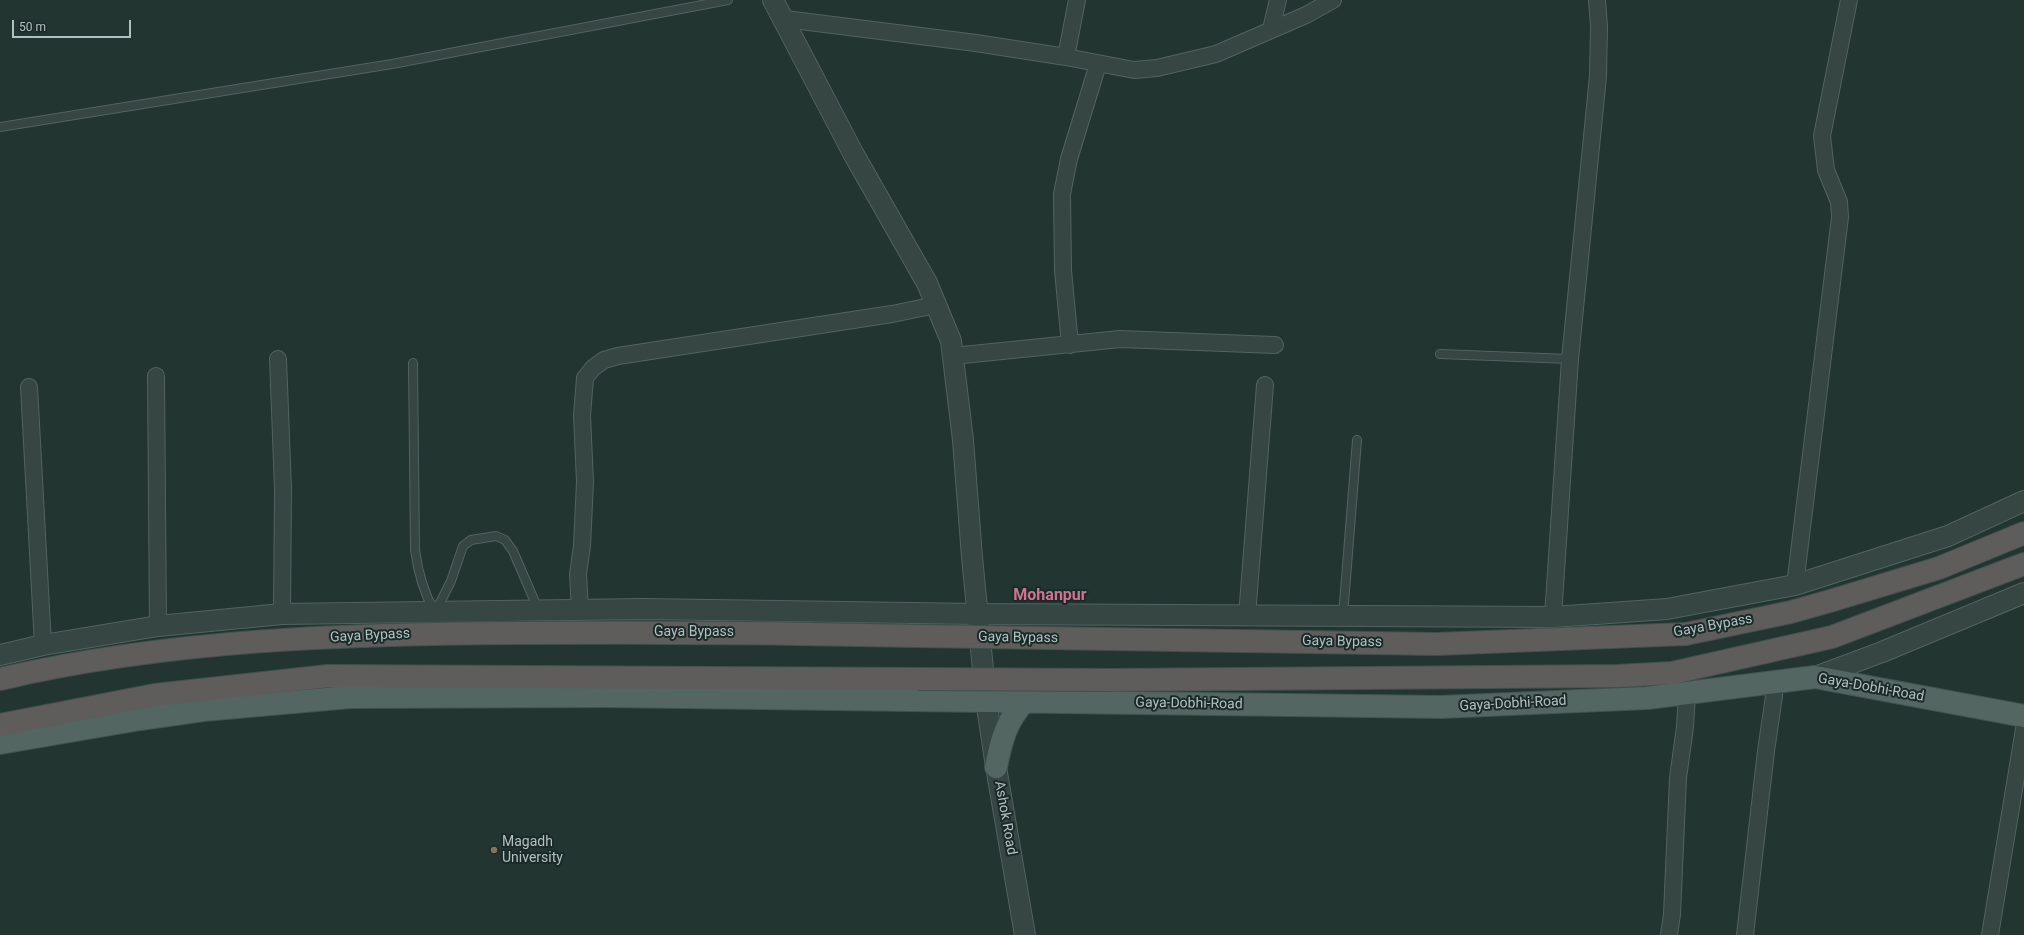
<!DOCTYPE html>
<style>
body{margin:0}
#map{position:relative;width:2024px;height:935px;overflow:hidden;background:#223531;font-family:Roboto,sans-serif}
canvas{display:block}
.scale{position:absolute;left:12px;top:20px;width:119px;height:18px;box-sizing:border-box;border:2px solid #b0c2c0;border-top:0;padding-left:5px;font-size:12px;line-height:14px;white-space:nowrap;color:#b0c2c0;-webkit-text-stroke:3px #1b2a28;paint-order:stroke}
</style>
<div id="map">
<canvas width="2024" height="935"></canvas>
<div class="scale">50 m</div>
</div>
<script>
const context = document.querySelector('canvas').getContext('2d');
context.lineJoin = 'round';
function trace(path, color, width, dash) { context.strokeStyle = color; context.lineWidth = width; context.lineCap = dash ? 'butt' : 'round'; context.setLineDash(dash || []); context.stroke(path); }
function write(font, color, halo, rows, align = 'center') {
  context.font = font + ' Roboto,sans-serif'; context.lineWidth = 4; context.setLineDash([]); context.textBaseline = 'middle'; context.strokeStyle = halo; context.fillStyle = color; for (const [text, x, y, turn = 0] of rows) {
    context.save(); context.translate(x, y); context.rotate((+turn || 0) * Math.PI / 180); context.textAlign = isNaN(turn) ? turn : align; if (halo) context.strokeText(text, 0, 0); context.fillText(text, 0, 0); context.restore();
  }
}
const service = new Path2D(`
 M0 127 392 64 728 0
 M1440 354 1570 359
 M413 363 415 550C418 572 423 591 434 611
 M436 611 451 581 463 546 471 540 496 536 505 540 513 551 538 609
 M1343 616 1357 440`);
const minor = new Path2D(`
 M785 19 976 43 1066 57 1134 70 1157 68 1216 54 1306 15 1333 0
 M1271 29 1278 0
 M1066 57 1077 0
 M1070 345 1063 270 1062 194 1069 159 1098 64
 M953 356 1120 339 1275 345
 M278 359 283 489 282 614
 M156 376 158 626
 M29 387 43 645
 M1795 585 1840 217 1839 202 1826 170 1822 136 1849 0
 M580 610 578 574 582 546 585 482 582 415 585 378 593 368 604 360 618 356 892 314 936 305
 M1247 616 1265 385
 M1553 617 1570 359 1598 76 1599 26 1597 0
 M1669 935 1672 914 1678 778 1685 727 1687 693
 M1745 935 1766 751 1774 696V682
 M1990 935 2024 729`);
const tertiary = new Path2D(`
 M773 0 853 153 927 283 951 341 963 440 972 557 986 700 996 767 1025 935
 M0 655 43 645 158 626 282 614 644 609 978 614 1553 617 1667 609 1795 585 1948 536 2024 501
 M1815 677 1882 652 2024 593`);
const primary = new Path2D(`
 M0 743 140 719 203 710 350 697 607 696 1441 707 1647 698 1815 677 2024 716
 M996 767C1001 742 1006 720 1025 701`);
const trunk = new Path2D(`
 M1110 639 1437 644 1686 634 1791 612 1830 601 1939 568 2024 533
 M0 679C171 639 349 634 523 633 654 632 785 633 916 636
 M1111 680 1617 676 1672 673 1832 637 2024 564
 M0 725 155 695 328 676 918 679`);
trace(service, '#536361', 10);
trace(minor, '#536361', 18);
trace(tertiary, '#536361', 22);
trace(primary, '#425250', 24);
trace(trunk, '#40504e', 24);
trace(service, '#354643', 8);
trace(minor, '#354643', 16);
trace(tertiary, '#354643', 20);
trace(primary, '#536662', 22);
trace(trunk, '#5f5c5c', 22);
const trunkBridge = new Path2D(`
 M916 636 1110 639
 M918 679 1111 680`);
trace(trunkBridge, '#40504e', 24, []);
trace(trunkBridge, '#5f5c5c', 22);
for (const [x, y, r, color] of [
 [494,850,4,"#8d6e63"]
]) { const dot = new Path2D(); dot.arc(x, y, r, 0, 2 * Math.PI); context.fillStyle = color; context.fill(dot); trace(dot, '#1b2a28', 1.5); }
write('14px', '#b0c2c0', '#1b2a28', [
 ["Gaya Bypass",1713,626,-10],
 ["Gaya Bypass",694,632],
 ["Gaya Bypass",370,636,-3],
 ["Gaya Bypass",1018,638,1],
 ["Gaya Bypass",1342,642,1],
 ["Gaya-Dobhi-Road",1871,688,10],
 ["Gaya-Dobhi-Road",1189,704,1],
 ["Gaya-Dobhi-Road",1513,704,-3],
 ["Ashok Road",1005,818,80]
]);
write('14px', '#b0c2c0', '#1b2a28', [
 ["Magadh",502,842],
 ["University",502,858]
], 'left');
write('bold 16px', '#ce7491', '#1b2a28', [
 ["Mohanpur",1050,596]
]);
</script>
